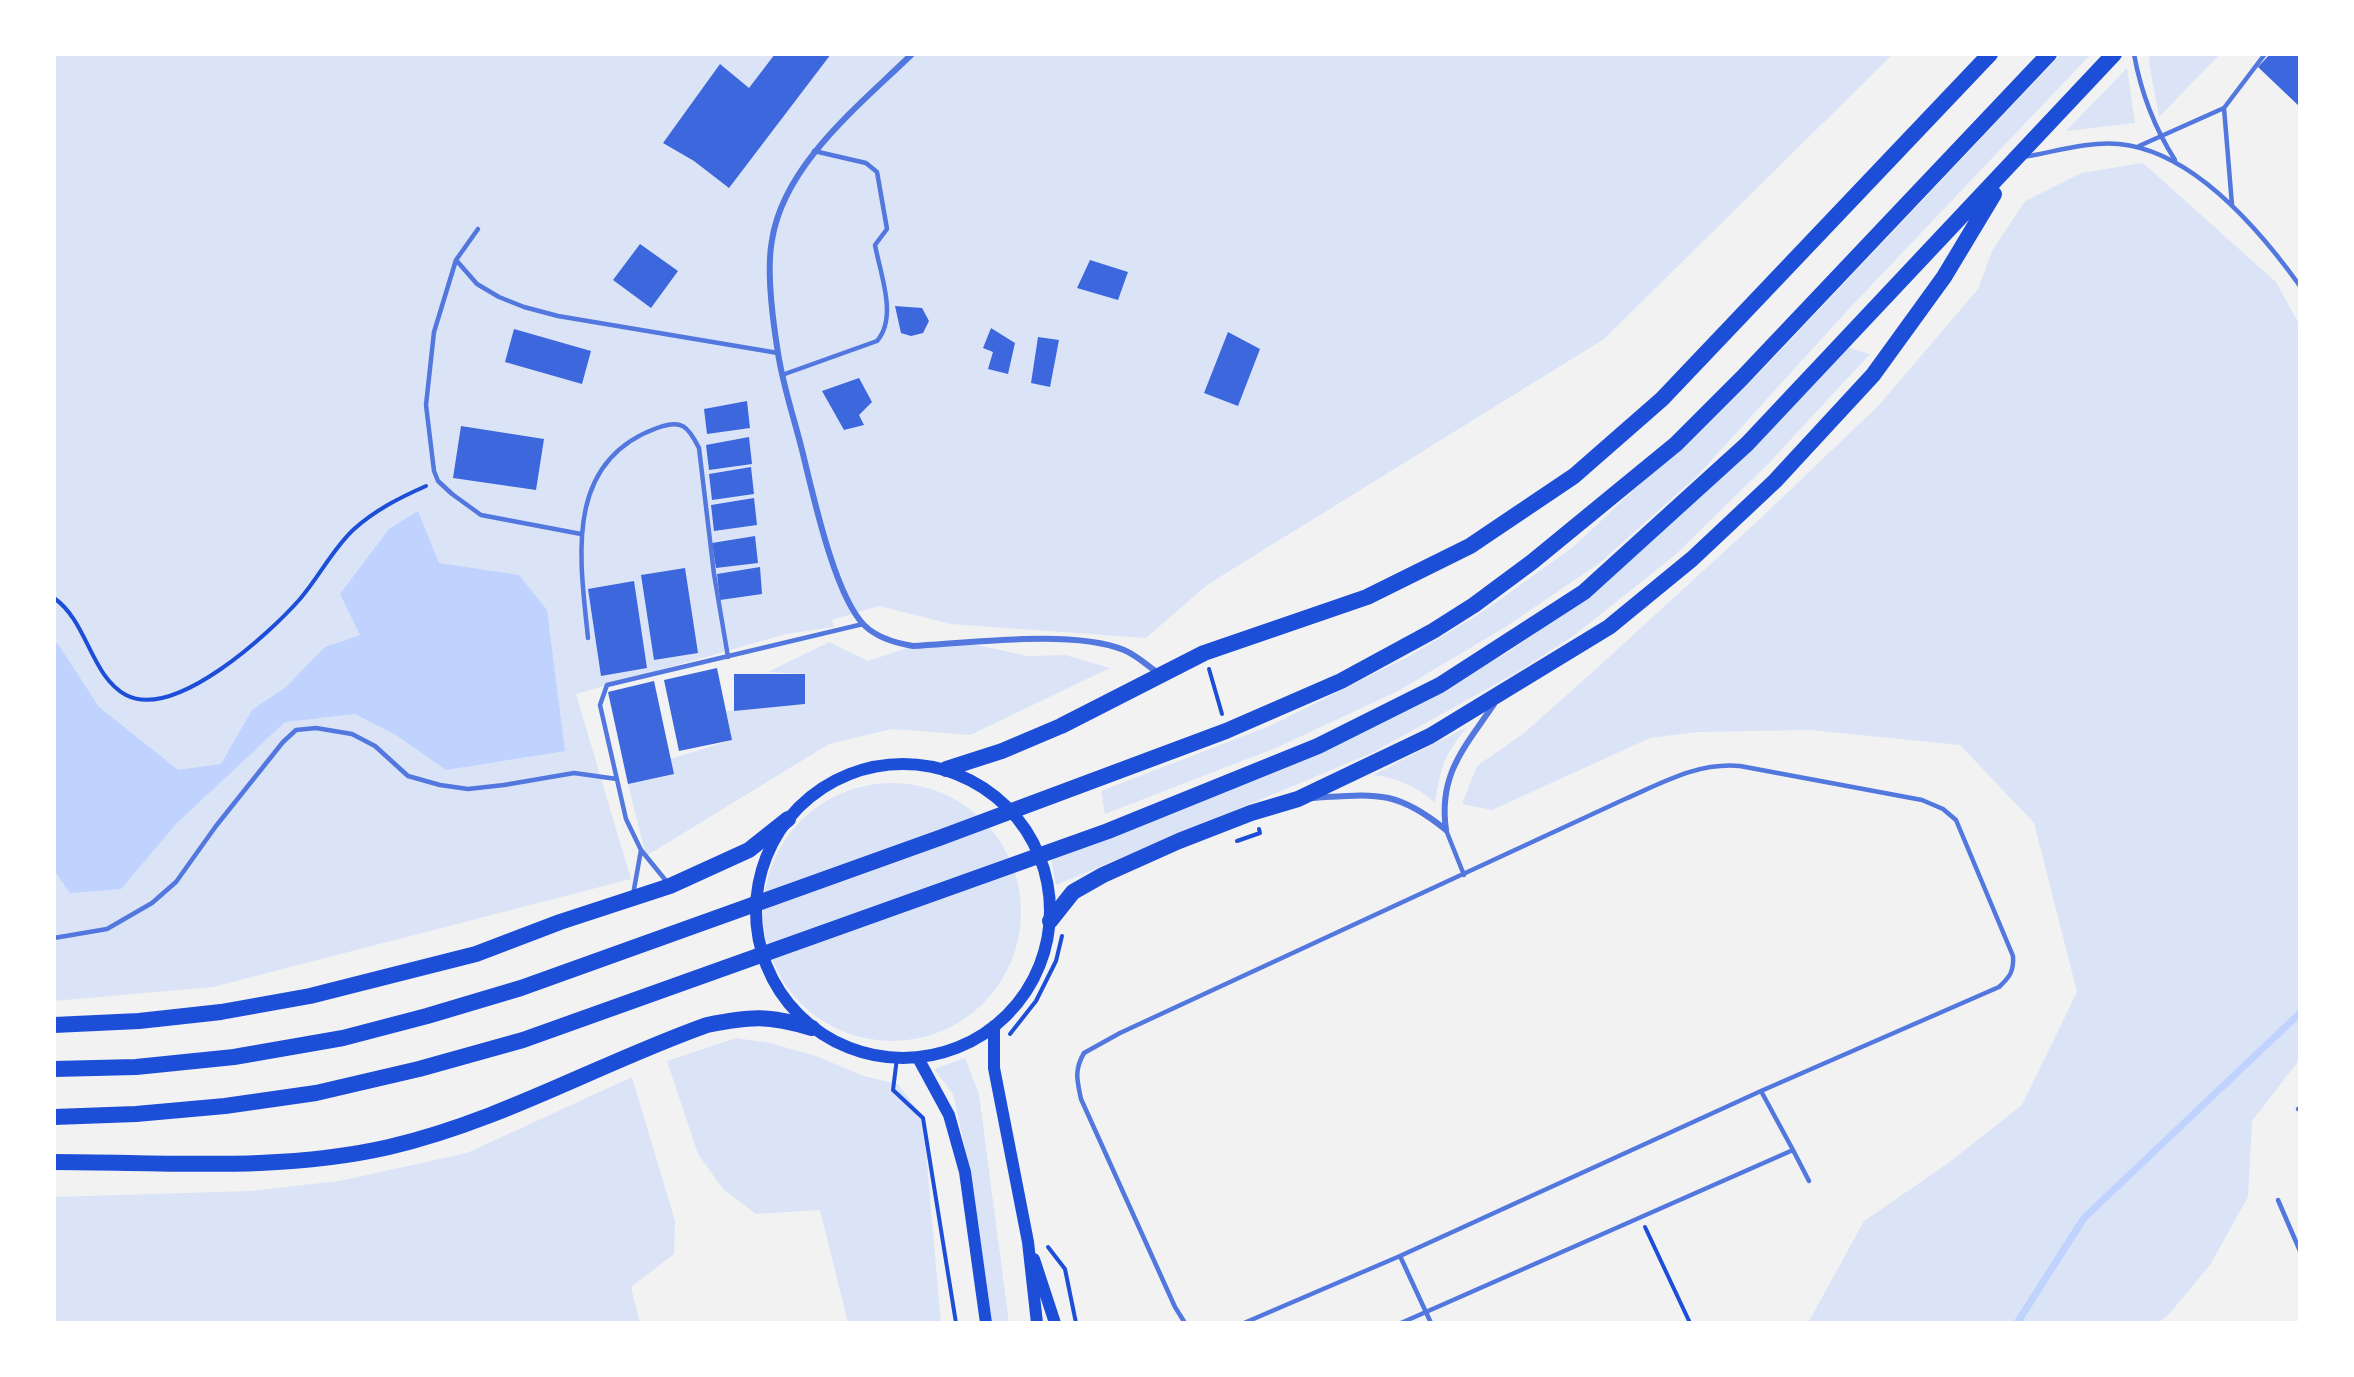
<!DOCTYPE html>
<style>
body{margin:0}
#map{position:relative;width:2354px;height:1377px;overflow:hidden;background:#f2f2f2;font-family:Barlow,sans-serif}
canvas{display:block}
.frame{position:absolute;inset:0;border:56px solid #fff;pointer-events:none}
</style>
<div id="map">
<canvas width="2354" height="1377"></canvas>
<div class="frame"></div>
</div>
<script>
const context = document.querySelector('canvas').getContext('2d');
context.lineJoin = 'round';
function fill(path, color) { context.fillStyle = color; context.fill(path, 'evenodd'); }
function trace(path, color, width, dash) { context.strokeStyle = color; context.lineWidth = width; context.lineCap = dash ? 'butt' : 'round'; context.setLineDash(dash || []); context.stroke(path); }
fill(new Path2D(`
 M54 54H1893L1604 339 1207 585 1146 638 951 624 879 606 832 620 834 627 786 634 576 694 631 879 213 987 54 1001Z
 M2061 54H2091L1845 313 1698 475 1601 562 1507 626 1398 691 1278 747 1105 814 1101 791 1272 725 1411 655 1481 613 1573 547 1763 369Z
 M2150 54H2220L2159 117 2149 63Z
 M2127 68 2135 123 2066 131Z
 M2143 163 2276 282 2300 326V1059L2252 1121 2248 1197 2210 1265 2170 1313 2158 1323H1808L1864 1221 1947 1164 2022 1105 2077 992 2034 823 1960 745 1810 730 1698 732 1650 738 1492 810 1462 804 1477 766 1524 733 1597 668 1762 517 1880 404 1978 289 1992 251 2025 201 2081 173Z
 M1847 347 1870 354 1769 463 1675 555 1572 637 1519 671 1372 753 1056 885 1051 859 1408 708 1510 651 1597 589Z
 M829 642 868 661 913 646 968 643 1027 656 1065 655 1110 668 970 735 892 729 829 744 646 856 628 784 670 759 732 740 726 711 805 704V674L768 672Z
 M1467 727C1443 756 1441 768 1435 803 1417 786 1397 778 1373 775Z
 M763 912a129 129 0 1 1 258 0a129 129 0 1 1-258 0Z
 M736 1038 770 1043 816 1056 864 1076 898 1084 923 1118 941 1323H848L820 1210 756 1214 723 1189 698 1154 667 1061Z
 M965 1058 979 1094 1009 1323H990L968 1161 953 1094 934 1069Z
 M632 1077 675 1221 674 1254 631 1287 640 1323H54V1197L250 1191 339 1181 467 1153Z`), '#dbe4f7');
fill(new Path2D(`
 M418 511 439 563 519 575 547 610 565 751 446 770 396 735 355 714 285 722 177 823 121 889 70 893 54 870V642L58 644 99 707 178 770 221 764 252 710 286 687 325 647 360 635 340 594 389 529Z`), '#bfd3fe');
trace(new Path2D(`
 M2017 1323 2084 1218 2300 1013`), '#bfd3fe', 7);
fill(new Path2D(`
 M775 54H831L729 188 694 161 663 143 720 64 749 88Z
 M2270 54H2300V107L2258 67Z
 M640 244 678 271 651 308 613 280Z
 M1090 260 1128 272 1118 300 1077 288Z
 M895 306 922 308 929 321 923 333 911 336 901 333Z
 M991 328 1015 343 1008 374 988 369 993 352 983 348Z
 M514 329 591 351 582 384 505 362Z
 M1228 332 1260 349 1238 406 1204 393Z
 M1038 337 1059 340 1050 387 1031 383Z
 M859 378 872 402 859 415 864 425 844 430 822 391Z
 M747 401 750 428 707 434 704 409Z
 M461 426 544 439 536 490 453 478Z
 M749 437 752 464 709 470 706 445Z
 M751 467 754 494 712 500 709 474Z
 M754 498 757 525 714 531 711 505Z
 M755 536 758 563 716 568 712 543Z
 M760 567 762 594 720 600 717 574Z
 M685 568 698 653 654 660 641 575Z
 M634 581 647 668 601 676 588 589Z
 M717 668 732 740 679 751 664 680Z
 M734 674H805V704L734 711Z
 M654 681 674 774 628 784 608 692Z`), '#3d67dc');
trace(new Path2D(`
 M54 598C88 622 90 675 126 695 175 721 270 633 300 599 319 577 332 550 353 530 375 510 399 498 426 486
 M1209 669 1222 714
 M1237 841 1260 833 1259 829
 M1010 1034 1036 1001 1056 961 1062 936
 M897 1058 893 1090 923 1118 956 1323
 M1645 1227 1690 1323
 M1048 1247 1065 1269 1076 1323`), '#1d4ed8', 4);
trace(new Path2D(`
 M2134 54C2141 93 2154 127 2175 160
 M2224 108 2232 205
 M2139 146 2224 108 2265 54
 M2024 157C2054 152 2089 141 2119 144 2193 151 2259 229 2300 286
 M478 229 456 260 477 284 499 297 524 307 558 316 778 353
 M456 260 434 332 426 405 434 471 438 481 452 494 481 515 581 534
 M782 375 877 341C898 317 880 273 875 245L887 229 877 172 866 163 814 151
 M588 638C580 559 563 462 657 428 682 419 688 426 699 448L714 574 728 657
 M1446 830 1464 875
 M667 882 641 850 626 819 600 705 607 685 863 624
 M633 895 641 850
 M54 938 107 929 152 903 176 882 216 826 283 742 296 730 316 728 352 734 375 746 408 776 440 785 468 789 504 785 574 773 617 779
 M2298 1109 2300 1108
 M1793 1150 1809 1181
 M2278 1200 2300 1251
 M1400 1256 1431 1323
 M1185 1323 1175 1307 1081 1099C1077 1080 1074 1070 1084 1053L1120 1033 1625 799C1662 783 1698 762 1740 766L1922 800 1943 809 1956 820 2013 956C2014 971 2010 977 1999 987L1761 1091 1400 1256 1244 1323
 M1401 1323 1793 1150 1761 1091`), '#5277de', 4.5);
trace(new Path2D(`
 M912 54C860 105 784 164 772 240 766 271 773 322 778 353 783 386 794 418 802 450 813 494 834 594 864 625 877 638 895 643 913 646 968 643 1074 629 1124 650 1136 655 1147 665 1158 673
 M1313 798C1375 794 1396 789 1446 830
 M1446 830C1438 774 1465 747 1494 704`), '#5277de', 6);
trace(new Path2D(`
 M756 911a147 147 0 1 1 294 0a147 147 0 1 1-294 0Z
 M994 1026V1068L1028 1242 1037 1323
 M918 1058 949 1115 965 1172 986 1323
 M1034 1259 1055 1323`), '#1d4ed8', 12);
trace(new Path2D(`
 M946 769 1002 751 1061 726 1204 653 1367 597 1470 546 1574 476 1662 399 1990 54
 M1050 921 1073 892 1103 875 1179 841 1251 813 1298 799 1430 736 1609 627 1692 559 1775 481 1873 375 1944 277 1994 194
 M54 1025 139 1021 221 1012 310 996 476 954 560 922 670 886 749 850 788 819
 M54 1069 136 1067 234 1057 343 1038 427 1016 521 988 942 837 1226 731 1341 681 1433 631 1474 605 1532 562 1676 444 1742 378 2049 54
 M54 1117 136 1114 225 1106 316 1093 419 1069 523 1040 1108 831 1318 746 1440 685 1584 592 1747 444 2114 54
 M54 1162C165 1162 280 1172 389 1147 501 1121 600 1063 707 1025 751 1016 768 1015 812 1028`), '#1d4ed8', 16);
</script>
